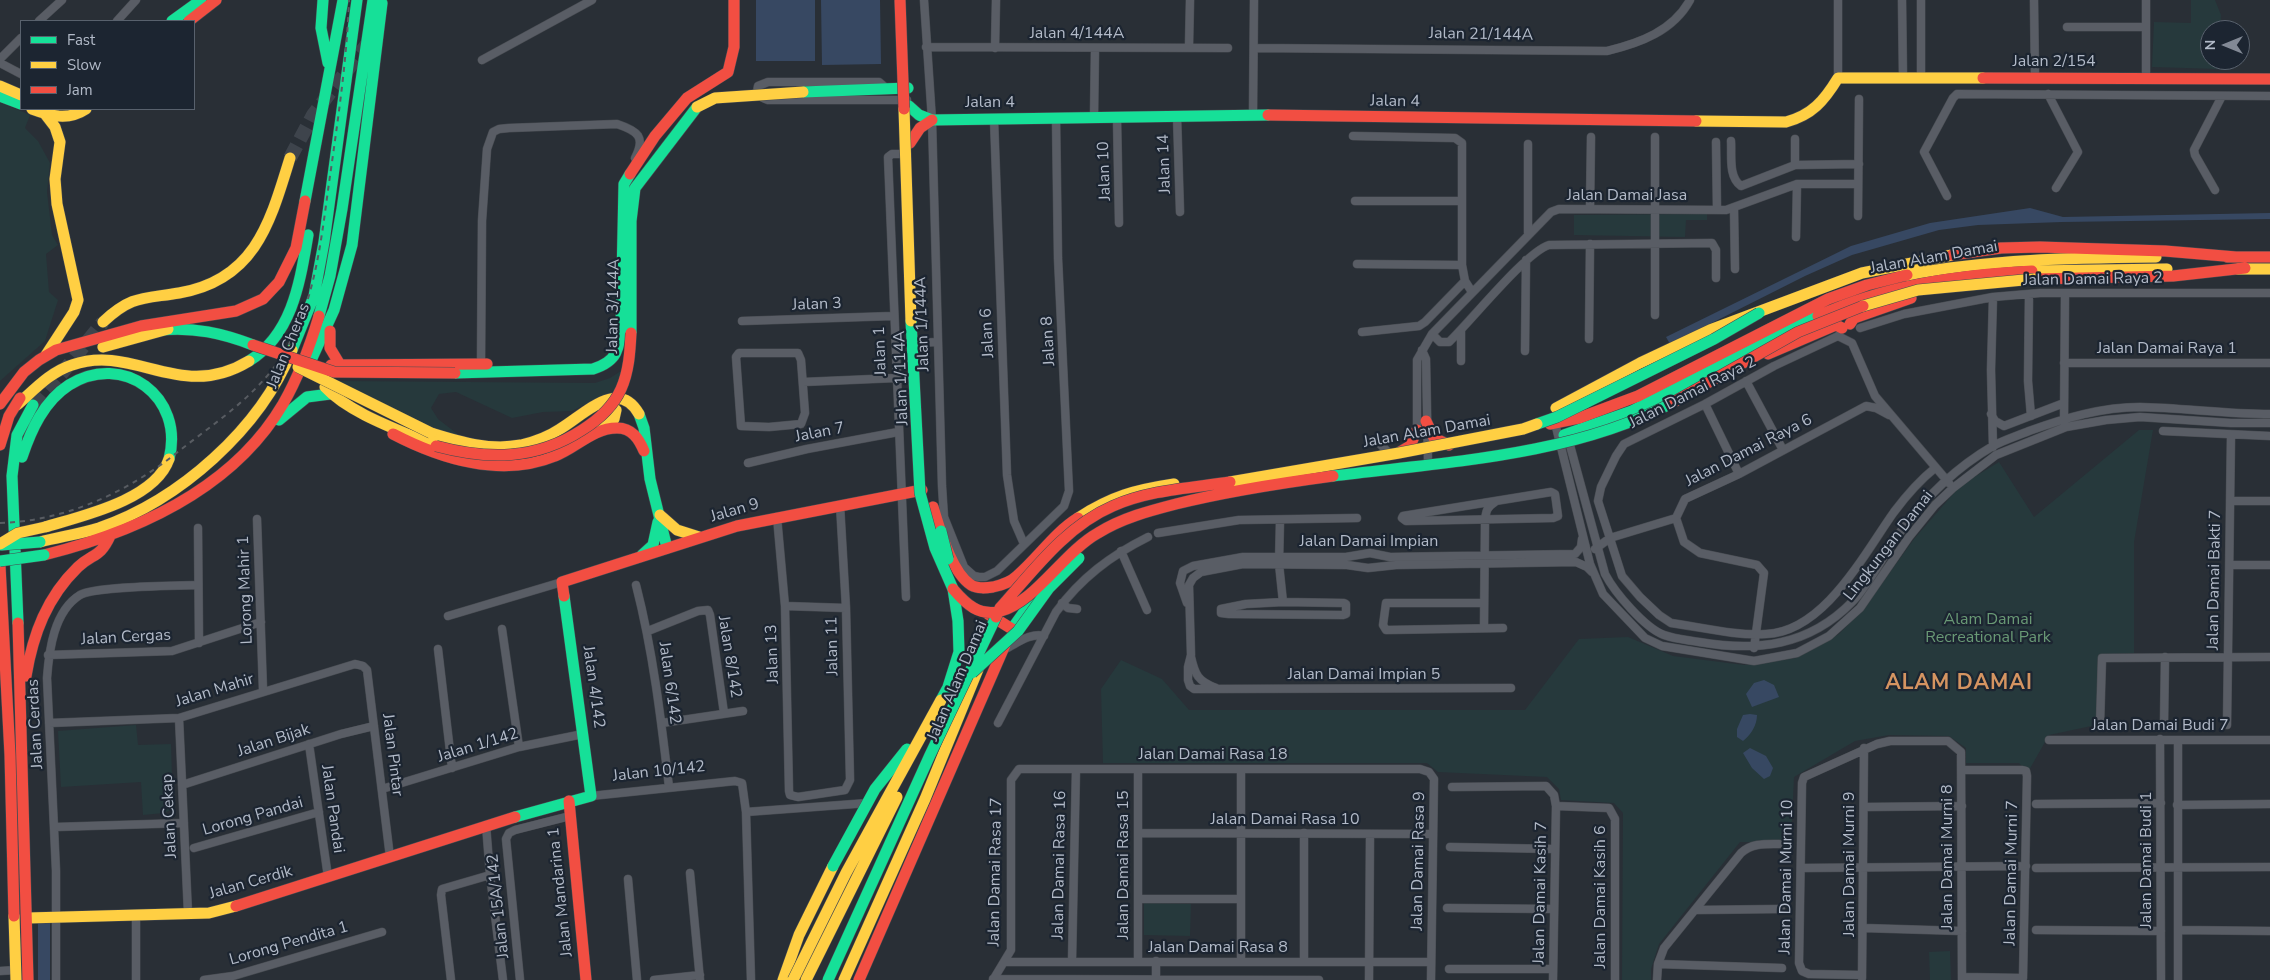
<!DOCTYPE html>
<style>
body{margin:0}
#map{position:relative;width:2270px;height:980px;overflow:hidden;background:#292f36;font-family:"Nunito Sans",sans-serif}
canvas{display:block}
.legend{position:absolute;left:20px;top:20px;width:175px;height:90px;box-sizing:border-box;background:#1c2531;border:1px solid #58616d;margin:0;padding:6px 9px;list-style:none;font-size:15px;color:#b2bac8}
.legend li{display:flex;align-items:center;gap:10px;height:25px}
.legend b{width:25px;border:1px solid #58616d}
.north{position:absolute;left:2200px;top:20px;width:50px;height:50px;box-sizing:border-box;background:#1c2531;border:1px solid #58616d;border-radius:50%;rotate:270deg;font-size:14px;font-weight:700;line-height:20px;text-align:center;color:#b2bac8}
.north::after{content:'';display:block;margin:auto;width:18px;height:22px;background:#828995;clip-path:polygon(50% 0,100% 100%,50% 72%,0 100%)}
</style>
<div id="map">
<canvas width="2270" height="980"></canvas>
<ul class="legend">
<li><b style="height:6px;background:#16e098"></b>Fast</li>
<li><b style="height:6px;background:#ffcf43"></b>Slow</li>
<li><b style="height:6px;background:#f24e42"></b>Jam</li>
</ul>
<div class="north">N</div>
</div>
<script>
const context = document.querySelector('canvas').getContext('2d');
context.lineJoin = 'round';
function fill(path, color) { context.fillStyle = color; context.fill(path, 'evenodd'); }
function trace(path, color, width, dash) { context.strokeStyle = color; context.lineWidth = width; context.lineCap = dash ? 'butt' : 'round'; context.setLineDash(dash || []); context.stroke(path); }
function write(font, color, halo, rows, align = 'center') {
  context.font = font + ' "Nunito Sans",sans-serif'; context.lineWidth = 4.5; context.setLineDash([]); context.textBaseline = 'middle'; context.strokeStyle = halo; context.fillStyle = color; for (const [text, x, y, turn = 0] of rows) {
    context.save(); context.translate(x, y); context.rotate((+turn || 0) * Math.PI / 180); context.textAlign = isNaN(turn) ? turn : align; if (halo) context.strokeText(text, 0, 0); context.fillText(text, 0, 0); context.restore();
  }
}
fill(new Path2D(`
 M2191 0H2215L2221 15 2220 30H2210V60H2220L2219 69 2152 67 2154 22 2191 23Z
 M0 102 30 115 25 128 38 141 50 163 47 192 52 235 58 245 46 254 49 292 58 300 45 341 0 381Z
 M1707 214V220H1686L1685 237 1574 235V215Z
 M624 369 616 393 600 397 572 411 543 412 512 418 456 392 439 394 431 408 438 419 464 439 429 426 338 381 595 383 610 378Z
 M2139 430H2153L2134 542V653L2099 655 2096 725 2049 735 2028 772 2019 763H1966V748L1949 736 1889 735 1855 741 1794 777 1791 842H1740L1659 944 1651 969V980H1622L1623 813 1614 803 1561 800 1559 789 1547 777 1438 772 1427 763H1103L1101 689 1121 660 1162 679 1189 710H1525L1579 639 1628 637 1673 656 1744 665 1796 658 1839 634 1865 607 1914 539 1961 485 1999 462 2034 517Z
 M136 725 138 745 171 744 173 809 164 813 143 815 141 782 61 787 58 731Z
 M1144 903 1191 904 1190 936 1144 935Z
 M1950 951 1951 980H1930L1929 952Z`), '#26393c');
fill(new Path2D(`
 M756 0H815V61H756Z
 M821 0H880L881 64 822 65Z
 M2030 208 2063 217 2270 213V219L2062 222 1978 225 1939 230 1852 255 1805 276 1670 344 1666 337 1851 246 1930 223Z
 M1764 680 1774 685 1779 697 1752 707 1746 694 1754 683Z
 M1750 714 1757 715C1757 725 1751 735 1743 741L1737 737V729L1743 715Z
 M1750 748 1766 756 1773 768 1770 776 1764 779 1752 768 1743 753Z`), '#374862');
trace(new Path2D(`
 M44 980V923`), '#374862', 12);
trace(new Path2D(`
 M290 158 313 115 368 43
 M33 405 63 372 103 322`), '#3e444c', 14, [14, 7]);
const street = new Path2D(`
 M924 0 932 120 942 486 944 517 964 567 974 576 979 577H985L997 571 1064 506 1069 491 1058 258 1056 118
 M1902 0 1903 78
 M2034 0 2035 79
 M39 21 62 0
 M117 21 136 0
 M2067 27H2146
 M1189 46 1190 0
 M926 47 1228 48
 M995 48 996 0
 M1254 48 1607 51C1640 43 1673 31 1690 0
 M0 59 21 38
 M482 60 592 0
 M0 63 21 74
 M1838 78V0
 M1921 78V0
 M2146 79V0
 M887 89 879 82H768L758 86C756 95 760 97 768 100H907
 M2048 94 2078 152 2056 188
 M1253 115 1254 0
 M1177 116 1180 212
 M1094 118 1095 48
 M1117 118 1119 223
 M994 119 1007 475 1014 521 1024 544
 M1353 136 1455 138 1462 143V265L1465 281 1472 292
 M1731 141C1732 155 1728 177 1741 186L1795 165 1859 164
 M1716 142 1717 210
 M1528 144V233
 M1795 165V139
 M2215 190 2195 155 2194 150 2222 96
 M1947 196 1924 152 1953 98 1957 94 2270 96
 M1355 201H1462
 M1734 208 1735 269
 M1590 209 1591 137
 M1858 216 1859 99
 M1796 237 1797 184
 M1357 264 1462 265
 M2029 295 2028 381 2031 416
 M1655 315V137
 M742 321 893 316
 M1860 328 1904 314 1993 297 2040 293H2270
 M1362 332 1419 326 1425 322 1465 281
 M1432 334 1440 342H1449C1471 321 1526 252 1549 245L1712 243 1716 250V278
 M1838 336 1774 366 1705 404 1624 444 1616 456 1601 487 1598 501 1622 576 1640 597 1659 615 1671 623C1701 627 1735 636 1766 634 1824 632 1864 554 1894 512 1906 496 1920 480 1935 468
 M1838 336 1852 343 1875 396 1949 483
 M1589 339 1590 244
 M917 343 937 342
 M1422 350 1426 359 1428 462
 M1525 351 1526 260
 M739 353H798L801 360 805 413 801 424 769 427 741 426 736 357Z
 M1461 361V330
 M2064 363H2270
 M481 364 482 221 487 149 493 132 499 129 509 128 617 124C638 131 646 137 635 158
 M1746 381 1783 450
 M803 382 896 378
 M1705 404 1739 474
 M1991 414 1995 421 2004 426 2064 403
 M2064 421 2065 293
 M1555 423 1590 564 1603 594 1645 638 1662 646 1754 661 1797 653 1829 636 1860 608 1909 537 1935 505 1953 488 1996 455 2066 427 2106 420 2140 417 2231 423H2270
 M2163 431 2270 436
 M1417 434V360L1432 334 1551 212 1559 209 1726 210 1797 184H1858
 M1568 438 1605 574C1615 593 1645 628 1664 635 1675 639 1688 640 1699 642 1757 652 1809 646 1852 602 1869 585 1885 552 1901 531 1925 498 1957 467 1993 446 2004 440 2017 436 2029 431 2065 418 2102 407 2140 407 2184 408 2227 414 2270 414
 M1379 443 1391 455
 M1993 447 1991 370 1993 297
 M748 463 807 449 898 432
 M1551 492 1555 494 1558 516 1553 518 1406 521 1402 518 1403 516Z
 M2230 501H2270
 M777 517 785 606 789 791 790 795 798 797 845 790 850 780 846 608 840 505
 M257 519 263 690
 M1280 520 1279 564 1283 602
 M198 528 199 643
 M1158 533 1239 520 1357 518
 M1595 549 1610 538 1676 518
 M1121 551 1147 610
 M2230 565H2270
 M636 585C653 651 661 719 669 787
 M906 597 888 157 892 154H907
 M1283 602 1344 603 1346 604V614L1343 615 1229 614 1221 613V609L1246 604Z
 M1062 603 1068 608 1077 609
 M1187 603 1180 583 1183 571 1193 566 1243 557H1346L1370 553 1390 557 1575 554 1581 547 1582 539
 M1484 603H1386L1383 625 1386 630 1503 628
 M785 606 846 608
 M448 616 562 582
 M1484 628 1485 520C1486 511 1487 507 1495 502
 M502 629 519 747
 M648 631 698 611 708 610 710 615 724 713
 M1754 648 1764 573 1757 565 1700 553 1684 542 1676 518 1685 499 1739 474 1866 406 1876 408 1889 415
 M438 649 452 768
 M1005 649C1016 644 1031 632 1044 636
 M48 655 172 651 261 622
 M1191 657C1195 675 1198 681 1216 688
 M1511 688 1194 689 1190 686 1188 680V667L1191 655 1189 585 1193 578 1201 572 1243 564 1347 565 1368 568 1396 565 1576 562 1587 567 1592 572
 M179 718 188 913
 M49 723 179 718 355 664 363 666 367 670 390 857
 M662 723 743 711
 M998 723 1056 612C1081 578 1110 556 1148 537
 M2100 725 2102 658 2270 657
 M2164 725 2165 657
 M2227 725 2231 435
 M2160 739 2161 980
 M2049 740H2270
 M2178 740V980
 M309 744 328 877
 M1241 769V961
 M1961 770H2022L2026 771 2027 776 2023 978 1962 977
 M182 785 341 734 374 726
 M1452 787 1546 786 1554 795 1556 806 1553 980
 M382 789 519 747 583 734
 M591 796 735 781 742 783 746 812 751 980
 M2036 804 2161 803
 M2177 805 2270 804
 M1556 806 1609 808 1615 819V980
 M1864 807 1962 806
 M746 812 868 803
 M486 825 490 875 503 980
 M55 827 184 823
 M1138 833 1433 834
 M1450 847 1554 849
 M194 848 319 812
 M1801 868 2026 866
 M2036 868 2270 867
 M690 873 700 980
 M628 879 637 980
 M1138 899H1241
 M1447 908 1554 909
 M1695 910 1781 909
 M1863 928 1962 931
 M2036 930 2161 931
 M2178 930 2270 931
 M1072 961 1076 769
 M1138 961V769
 M1156 961V980
 M1004 962H1431
 M1304 962V833
 M1658 964 1782 968
 M1449 969H1553
 M0 971 16 970
 M1862 975 1809 974 1802 971 1799 963 1802 783 1804 777 1877 744 1890 741H1948L1961 752 1962 980
 M1862 978 1864 748
 M993 979 1319 980
 M56 980V871L47 678C49 650 54 611 80 595 96 586 175 586 198 585
 M136 980V915
 M204 980 233 976 382 932
 M451 980 441 895 442 889 490 875
 M520 980 506 839 509 833 515 830 570 816
 M654 980 700 975
 M993 980 1011 950V780L1019 769H1420L1429 772 1434 779 1431 980
 M1369 980 1370 834
 M1657 980 1658 964 1664 948 1741 853C1752 843 1765 844 1779 844`);
const fast = new Path2D(`
 M323 0 321 28 328 63
 M172 21 201 0
 M803 92 908 88
 M0 96 21 104
 M909 106 919 115 932 120 1268 115
 M305 201 343 0
 M319 316 330 276 342 209 373 0
 M161 330C194 327 222 333 253 345
 M631 333V221L635 188 697 107
 M292 350 314 296 324 242 357 0
 M249 361C293 334 300 281 308 235
 M308 367 334 310 352 245 382 3
 M455 373 593 369C618 361 619 349 621 325L624 184 630 174
 M639 414 644 428 650 479 667 548
 M279 420 307 397 330 394
 M1564 435 1632 411 1818 316
 M22 457C31 430 44 401 69 385 123 351 185 397 169 459
 M642 555 653 545 658 522
 M18 623 12 476 17 435 33 405
 M1014 626 1037 594
 M515 817 591 796 564 596`);
const slow = new Path2D(`
 M0 86 21 95
 M32 109C51 116 68 121 86 109
 M45 114 55 127 60 142 55 179 57 204 78 300 74 312 46 355
 M1696 121 1786 122C1812 115 1824 101 1838 78H1983
 M2238 269H2270
 M2032 271 2167 269
 M1907 275C1989 259 2072 258 2156 257
 M103 322C132 295 143 299 179 293 255 280 270 223 290 158
 M103 347 168 329
 M325 387C350 414 402 431 436 446
 M17 405C34 390 50 372 72 365 134 343 180 403 249 361
 M602 406 610 405 616 410 614 419 602 428
 M1556 408 1640 363 1710 330 1862 273 1952 255
 M431 433C460 442 490 451 521 445 534 442 548 437 560 429 584 415 618 377 639 414
 M660 515 677 530 699 537
 M1078 518C1112 496 1135 490 1174 484
 M45 527C82 516 155 500 169 459
 M40 542C59 537 80 534 99 528 180 500 260 429 292 350
 M14 916 16 980
 M28 918 209 913 236 906
 M783 980 799 935 833 866
 M844 980 925 799 979 667`);
const jam = new Path2D(`
 M189 21 216 0
 M1983 78 2270 79
 M1268 115 1696 121
 M910 143 920 128 932 120
 M630 174 655 136 687 98 728 72 734 47V0
 M1952 255 2001 248 2040 247 2165 251 2236 257
 M2227 257H2270
 M2034 279 2173 276 2245 268
 M1818 316C1886 285 1958 275 2032 271
 M1850 324 1854 318 1911 298
 M330 331V348L339 363
 M1768 354 1836 325 1842 328
 M331 365 487 364
 M0 404 24 372 39 360 56 350 141 326 236 311 263 299 279 282 296 248 305 201
 M1426 421 1434 438 1449 445
 M1550 424 1579 418 1638 396 1828 299 1867 285 1907 275
 M393 434C441 459 502 478 555 456 576 448 593 428 617 428 632 428 639 439 644 451
 M0 445 9 416 20 398
 M1400 452 1410 446 1417 430
 M933 507C940 529 951 572 971 585 978 589 986 588 993 587 1002 585 1011 582 1017 576 1039 557 1054 533 1078 518
 M44 555C136 532 233 489 283 404 299 376 310 346 319 316
 M0 566 10 755 14 916
 M564 596 562 582 737 526 922 490
 M988 614 1012 629
 M18 623 28 980
 M26 676C33 634 47 597 78 567 93 553 100 558 110 536
 M569 801 586 980
 M236 906 515 817
 M859 980 1005 645`);
trace(street, '#474b51', 9);
trace(fast, '#474b51', 12);
trace(slow, '#474b51', 12);
trace(jam, '#474b51', 12);
trace(street, '#595d65', 8);
trace(fast, '#16e098', 11);
trace(slow, '#ffcf43', 11);
trace(jam, '#f24e42', 11);
trace(new Path2D(`
 M0 523C66 521 128 492 179 451 212 425 249 401 275 366 317 310 321 236 331 169 339 112 347 57 349 0`), '#585c62', 2, [5, 5]);
const fastBridge = new Path2D(`
 M911 321 920 493 935 548 953 589 958 621 959 652 948 687 941 700
 M1537 424 1557 417 1714 339 1759 313
 M1333 476C1445 462 1572 456 1672 403
 M941 531 948 559
 M1 545 40 542
 M0 561 44 555
 M972 673 1018 631 1049 588 1079 558
 M833 866 875 789 907 749
 M828 980 930 755 996 617`);
const slowBridge = new Path2D(`
 M697 107 715 98 803 92
 M904 109 911 321
 M1863 306 1918 290 2034 279
 M298 367 431 433
 M1230 482 1399 453 1523 429 1537 424
 M0 544 18 533 45 527
 M793 980 846 873 941 700
 M806 980 897 797`);
const jamBridge = new Path2D(`
 M900 0 904 109
 M253 345 334 372 455 373
 M1672 403 1798 332 1863 306
 M436 446C488 460 536 460 582 430 598 420 613 407 621 389 629 371 630 352 631 333
 M953 589C966 604 979 617 1001 611 1035 602 1064 552 1098 533 1122 518 1149 511 1176 504 1228 491 1281 483 1333 476
 M996 617 1000 608C1033 571 1066 526 1113 506 1149 490 1191 488 1230 482`);
trace(fastBridge, '#474b51', 12, []);
trace(slowBridge, '#474b51', 12, []);
trace(jamBridge, '#474b51', 12, []);
trace(fastBridge, '#16e098', 11);
trace(slowBridge, '#ffcf43', 11);
trace(jamBridge, '#f24e42', 11);
write('16px', '#b2bac8', '#1c2531', [
 ["Jalan 4/144A",1077,34],
 ["Jalan 21/144A",1481,35,1],
 ["Jalan 2/154",2054,62],
 ["Jalan 4",1395,102,1],
 ["Jalan 4",990,103],
 ["Jalan 14",1165,164,-92],
 ["Jalan 10",1105,171,-92],
 ["Jalan Damai Jasa",1627,196],
 ["Jalan Alam Damai",1934,258,-10],
 ["Jalan Damai Raya 2",2093,280,-1],
 ["Jalan 3",817,305,-2],
 ["Jalan 3/144A",614,306,-89],
 ["Jalan 1/144A",923,324,-92],
 ["Jalan 6",988,333,-93],
 ["Jalan 8",1049,341,-93],
 ["Jalan Cheras",289,346,-68],
 ["Jalan Damai Raya 1",2167,349],
 ["Jalan 1",881,351,-92],
 ["Jalan 1/114A",902,378,-92],
 ["Jalan Damai Raya 2",1693,393,-27],
 ["Jalan Alam Damai",1427,432,-10],
 ["Jalan 7",820,433,-11],
 ["Jalan Damai Raya 6",1749,451,-27],
 ["Jalan 9",735,511,-16],
 ["Jalan Damai Impian",1369,542],
 ["Lingkungan Damai",1889,546,-52],
 ["Jalan Damai Bakti 7",2215,580,-89],
 ["Lorong Mahir 1",246,590,-92],
 ["Jalan Cergas",126,638,-3],
 ["Jalan 11",833,646,-91],
 ["Jalan 13",773,654,-92],
 ["Jalan 8/142",729,657,81],
 ["Jalan Damai Impian 5",1364,675],
 ["Jalan Alam Damai",958,681,-67],
 ["Jalan 6/142",669,683,82],
 ["Jalan 4/142",593,687,82],
 ["Jalan Mahir",215,691,-17],
 ["Jalan Cerdas",36,724,-93],
 ["Jalan Damai Budi 7",2160,726],
 ["Jalan Bijak",274,741,-18],
 ["Jalan 1/142",478,746,-17],
 ["Jalan Pintar",392,755,83],
 ["Jalan Damai Rasa 18",1213,755],
 ["Jalan 10/142",659,772,-6],
 ["Jalan Pandai",332,809,82],
 ["Jalan Cekap",170,816,-93],
 ["Lorong Pandai",253,817,-16],
 ["Jalan Damai Rasa 10",1285,820],
 ["Jalan Damai Murni 8",1948,857,-90],
 ["Jalan Damai Budi 1",2147,860,-90],
 ["Jalan Damai Rasa 9",1419,861,-89],
 ["Jalan Damai Murni 9",1850,864,-90],
 ["Jalan Damai Rasa 16",1060,865,-89],
 ["Jalan Damai Rasa 15",1124,865,-90],
 ["Jalan Damai Rasa 17",996,872,-89],
 ["Jalan Damai Murni 7",2012,873,-89],
 ["Jalan Damai Murni 10",1787,877,-89],
 ["Jalan Cerdik",251,883,-16],
 ["Jalan Mandarina 1",561,892,-96],
 ["Jalan Damai Kasih 7",1541,893,-89],
 ["Jalan Damai Kasih 6",1601,897,-90],
 ["Jalan 15A/142",499,906,-96],
 ["Lorong Pendita 1",289,944,-16],
 ["Jalan Damai Rasa 8",1218,948]
]);
write('16px', '#699975', '#1c2531', [
 ["Alam Damai",1988,620],
 ["Recreational Park",1988,638]
]);
context.letterSpacing = '1px';
write('bold 21px', '#d59461', '#1c2531', [
 ["ALAM DAMAI",1959,684]
]);
context.letterSpacing = '0px';
</script>
